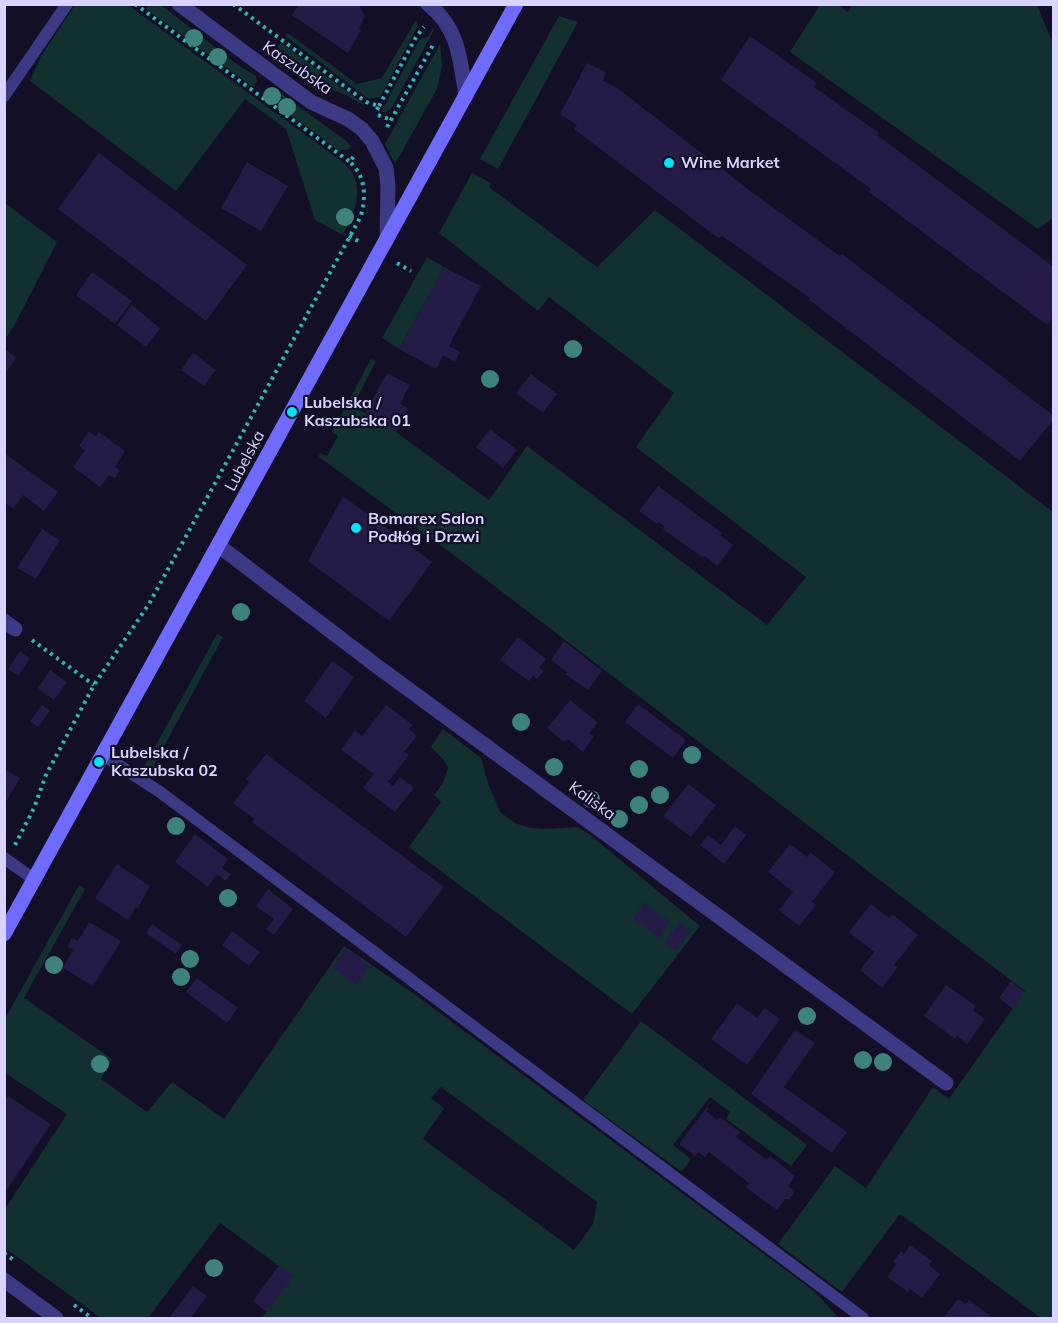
<!DOCTYPE html>
<meta charset="utf-8">
<style>
body{margin:0}
#map{position:relative;width:1058px;height:1323px;overflow:hidden;background:#130f26;font-family:Mulish,sans-serif}
canvas{display:block}
.frame{position:absolute;inset:0;border:6px solid #d9d4ff;pointer-events:none}
</style>
<div id="map">
<canvas width="1058" height="1323"></canvas>
<div class="frame"></div>
</div>
<script>
const context = document.querySelector('canvas').getContext('2d');
context.lineJoin = 'round';
function fill(path, color) { context.fillStyle = color; context.fill(path, 'evenodd'); }
function trace(path, color, width, dash) { context.strokeStyle = color; context.lineWidth = width; context.lineCap = dash ? 'butt' : 'round'; context.setLineDash(dash || []); context.stroke(path); }
function write(font, color, halo, rows, align = 'center') {
  context.font = font + ' Mulish,sans-serif'; context.lineWidth = 4.5; context.setLineDash([]); context.textBaseline = 'middle'; context.strokeStyle = halo; context.fillStyle = color; for (const [text, x, y, turn = 0] of rows) {
    context.save(); context.translate(x, y); context.rotate((+turn || 0) * Math.PI / 180); context.textAlign = isNaN(turn) ? turn : align; if (halo) context.strokeText(text, 0, 0); context.fillText(text, 0, 0); context.restore();
  }
}
fill(new Path2D(`
 M75 5H128L344 163C368 185 355 211 343 235L315 220 286 129 245 99 176 191 30 81 41 56Z
 M149 5H161L238 65 256 76 257 81 253 87 146 9Z
 M852 5H1037L1053 44V218L1038 229 790 52 820 5H838L848 12Z
 M559 16 578 22 498 169 480 159Z
 M416 20 418 26 380 97 369 99 285 36 288 33 357 84 382 78Z
 M433 28 434 30 391 109 386 112H381L420 39 428 37Z
 M281 43 364 104 365 106 346 95 318 85 278 56V46Z
 M440 44 442 66 437 89 395 164 385 144Z
 M279 92 345 140 351 146 349 149 339 151 268 98 271 94Z
 M472 173 491 183 489 187 597 267 655 210 1053 512V1318H1041L900 1214 842 1292 778 1244 835 1166 866 1188 933 1087 949 1099 1025 991 459 559 319 457 320 453 327 456 338 436 332 432 371 359 376 361 353 406 396 432 489 500 527 446 767 625 806 577 636 447 674 393 549 297 538 311 439 233Z
 M5 203 57 242 13 328 5 339Z
 M427 257 444 267 399 349 382 338Z
 M217 634 223 637 149 774 144 767Z
 M443 729 481 758 488 783 500 812 515 823 530 828 547 829 577 827 589 834 700 926 632 1014 409 847 441 802 434 795 443 783 448 768 443 759 431 747Z
 M79 885 85 889 24 998 112 1059 101 1079 147 1112 172 1082 224 1119 344 946 417 996 815 1292 839 1318H262L293 1276 220 1223 148 1318H101L5 1248V1209L67 1114 5 1073V1019ZM441 1087 597 1202 593 1224 574 1250 423 1139 444 1108 431 1098Z
 M641 1021 807 1145 791 1166 726 1119 730 1112 710 1097 673 1145 691 1159 682 1172 583 1100Z`), '#12302f');
fill(new Path2D(`
 M299 4H359L365 16 359 29 361 30 348 53 292 15Z
 M750 36 817 83 814 87 879 133 877 135 1054 267V316L1047 325 869 192 871 189 721 80Z
 M587 63 606 72 603 81 616 87 753 193 840 256 842 254 1054 416V419L1020 461 808 299 810 298 722 236 718 238 574 129 577 125 560 114Z
 M99 153 247 265 206 321 58 209Z
 M247 162 288 186 261 231 221 208Z
 M444 267 481 286 449 346 460 352 455 362 443 355 436 369 399 349Z
 M92 272 132 301 115 324 76 295Z
 M132 305 160 328 146 347 117 325Z
 M5 349 16 358 5 374Z
 M193 353 216 370 204 386 181 370Z
 M387 373 410 385 400 404 408 408 396 432 365 413Z
 M531 374 557 394 543 413 516 393Z
 M490 429 517 450 503 468 476 447Z
 M89 431 96 436 99 432 125 451 115 467 120 470 115 478 109 475 100 487 73 467 85 450 79 446Z
 M4 453 58 492 44 511 23 495 13 509 4 502Z
 M658 486 722 533 720 535 733 545 717 566 705 556 703 558 663 529 664 526 658 522 657 524 639 511Z
 M343 496 432 562 389 621 308 561Z
 M42 529 60 540 36 579 17 568Z
 M518 637 546 659 539 668 544 671 537 679 533 676 529 681 500 660Z
 M564 641 602 671 588 690 565 674 567 672 551 660Z
 M20 651 30 659 18 676 8 669Z
 M332 661 354 677 326 718 304 701Z
 M50 670 67 682 54 700 38 688Z
 M570 700 598 723 589 733 594 736 583 752 568 739 564 742 547 728Z
 M638 704 686 740 673 758 625 722Z
 M42 705 50 711 38 727 30 721Z
 M386 705 413 725 409 729 417 736 404 752 409 755 388 782 393 786 400 777 414 788 395 812 363 788 374 774 341 750 355 730 362 736Z
 M266 754 444 887 406 937 252 822 254 819 233 803 249 782 246 779Z
 M4 769 20 778 4 805Z
 M688 784 716 805 691 837 663 816Z
 M735 826 746 835 724 864 700 845 708 835 721 845Z
 M195 834 228 859 222 868 231 874 226 881 217 874 208 887 175 862Z
 M790 844 807 857 810 852 835 872 812 902 816 905 799 926 779 910 793 892 768 872Z
 M117 864 150 886 138 908 136 907 128 920 95 898Z
 M268 889 293 909 274 935 266 929 274 919 256 906Z
 M645 902 670 922 659 938 633 919Z
 M871 904 889 918 892 914 918 935 894 965 898 967 882 988 860 970 874 952 849 932Z
 M89 922 121 941 93 986 63 968 73 950 67 946 72 938 78 941Z
 M680 922 691 931 676 951 664 942Z
 M152 924 182 945 176 954 146 933Z
 M232 931 260 952 249 966 222 945Z
 M346 948 370 966 356 985 332 967Z
 M197 978 238 1008 227 1023 186 992Z
 M1011 981 1025 992 1013 1009 999 998Z
 M946 985 976 1006 973 1010 985 1019 967 1044 957 1036 955 1039 924 1016Z
 M737 1003 757 1018 765 1008 780 1019 747 1065 711 1039Z
 M795 1030 815 1043 784 1087 847 1132 832 1153 751 1094Z
 M8 1096 51 1124 4 1194V1102Z
 M707 1107 709 1108 706 1111 717 1120 720 1117 740 1132 736 1137 767 1160 770 1156 795 1176 788 1186 792 1189 794 1194 789 1199H785L777 1210 757 1196 746 1187 749 1183 709 1152 705 1157 698 1152 695 1156 679 1144Z
 M910 1245 932 1261 929 1265 940 1274 922 1298 910 1289 908 1292 887 1277 896 1264 893 1262 901 1251 904 1254Z
 M279 1265 294 1276 267 1312 253 1301Z
 M193 1286 207 1296 191 1318H169Z
 M958 1299 966 1304 969 1300 992 1317 943 1318Z`), '#241b47');
trace(new Path2D(`
 M135 4 350 162
 M233 4 366 102 379 106 375 113
 M379 106 416 37 424 27
 M378 115 392 120
 M387 127 433 45
 M349 236 362 243
 M397 263 411 271
 M32 640 94 685
 M15 845 34 808 46 775 94 685 149 604 361 216C366 196 366 177 350 162L355 154
 M4 1253 15 1261
 M74 1305 92 1318`), '#2fb8b0', 4, [3, 4.5]);
trace(new Path2D(`
 M4 96 67 4
 M103 755 160 792 863 1318
 M4 858 35 880`), '#3d3a85', 12);
trace(new Path2D(`
 M179 4 311 102 348 119 362 129 372 141 386 168 388 186 387 239
 M219 546 378 667 946 1083
 M4 621 15 629
 M4 1280 56 1318`), '#3d3a85', 15);
trace(new Path2D(`
 M428 4C459 28 460 60 466 96`), '#3d3a85', 15);
trace(new Path2D(`
 M4 934 516 4`), '#6f6bff', 15);
context.fillStyle = '#3d827b';
for (const [x, y] of [
 [194,38],
 [218,57],
 [272,96],
 [287,107],
 [345,217],
 [573,349],
 [490,379],
 [241,612],
 [521,722],
 [692,755],
 [554,767],
 [639,769],
 [660,795],
 [591,799],
 [639,805],
 [619,819],
 [176,826],
 [228,898],
 [190,959],
 [54,965],
 [181,977],
 [807,1016],
 [863,1060],
 [883,1062],
 [100,1064],
 [214,1268]
]) { context.beginPath(); context.arc(x, y, 9, 0, 2 * Math.PI); context.fill(); }
for (const [x, y, r, color] of [
 [669,163,6,"#00e5ff"],
 [292,412,6,"#00e5ff"],
 [356,528,6,"#00e5ff"],
 [99,762,6,"#00e5ff"]
]) { const dot = new Path2D(); dot.arc(x, y, r, 0, 2 * Math.PI); context.fillStyle = color; context.fill(dot); trace(dot, '#130f26', 2); }
write('16px', '#d9d4ff', '#130f26', [
 ["Kaszubska",297,68,35],
 ["Lubelska",245,461,-62],
 ["Kaliska",592,801,36]
]);
write('bold 16px', '#d9d4ff', '#130f26', [
 ["Wine Market",681,163],
 ["Lubelska /",304,403],
 ["Kaszubska 01",304,421],
 ["Bomarex Salon",368,519],
 ["Podłóg i Drzwi",368,537],
 ["Lubelska /",111,753],
 ["Kaszubska 02",111,771]
], 'left');
</script>
